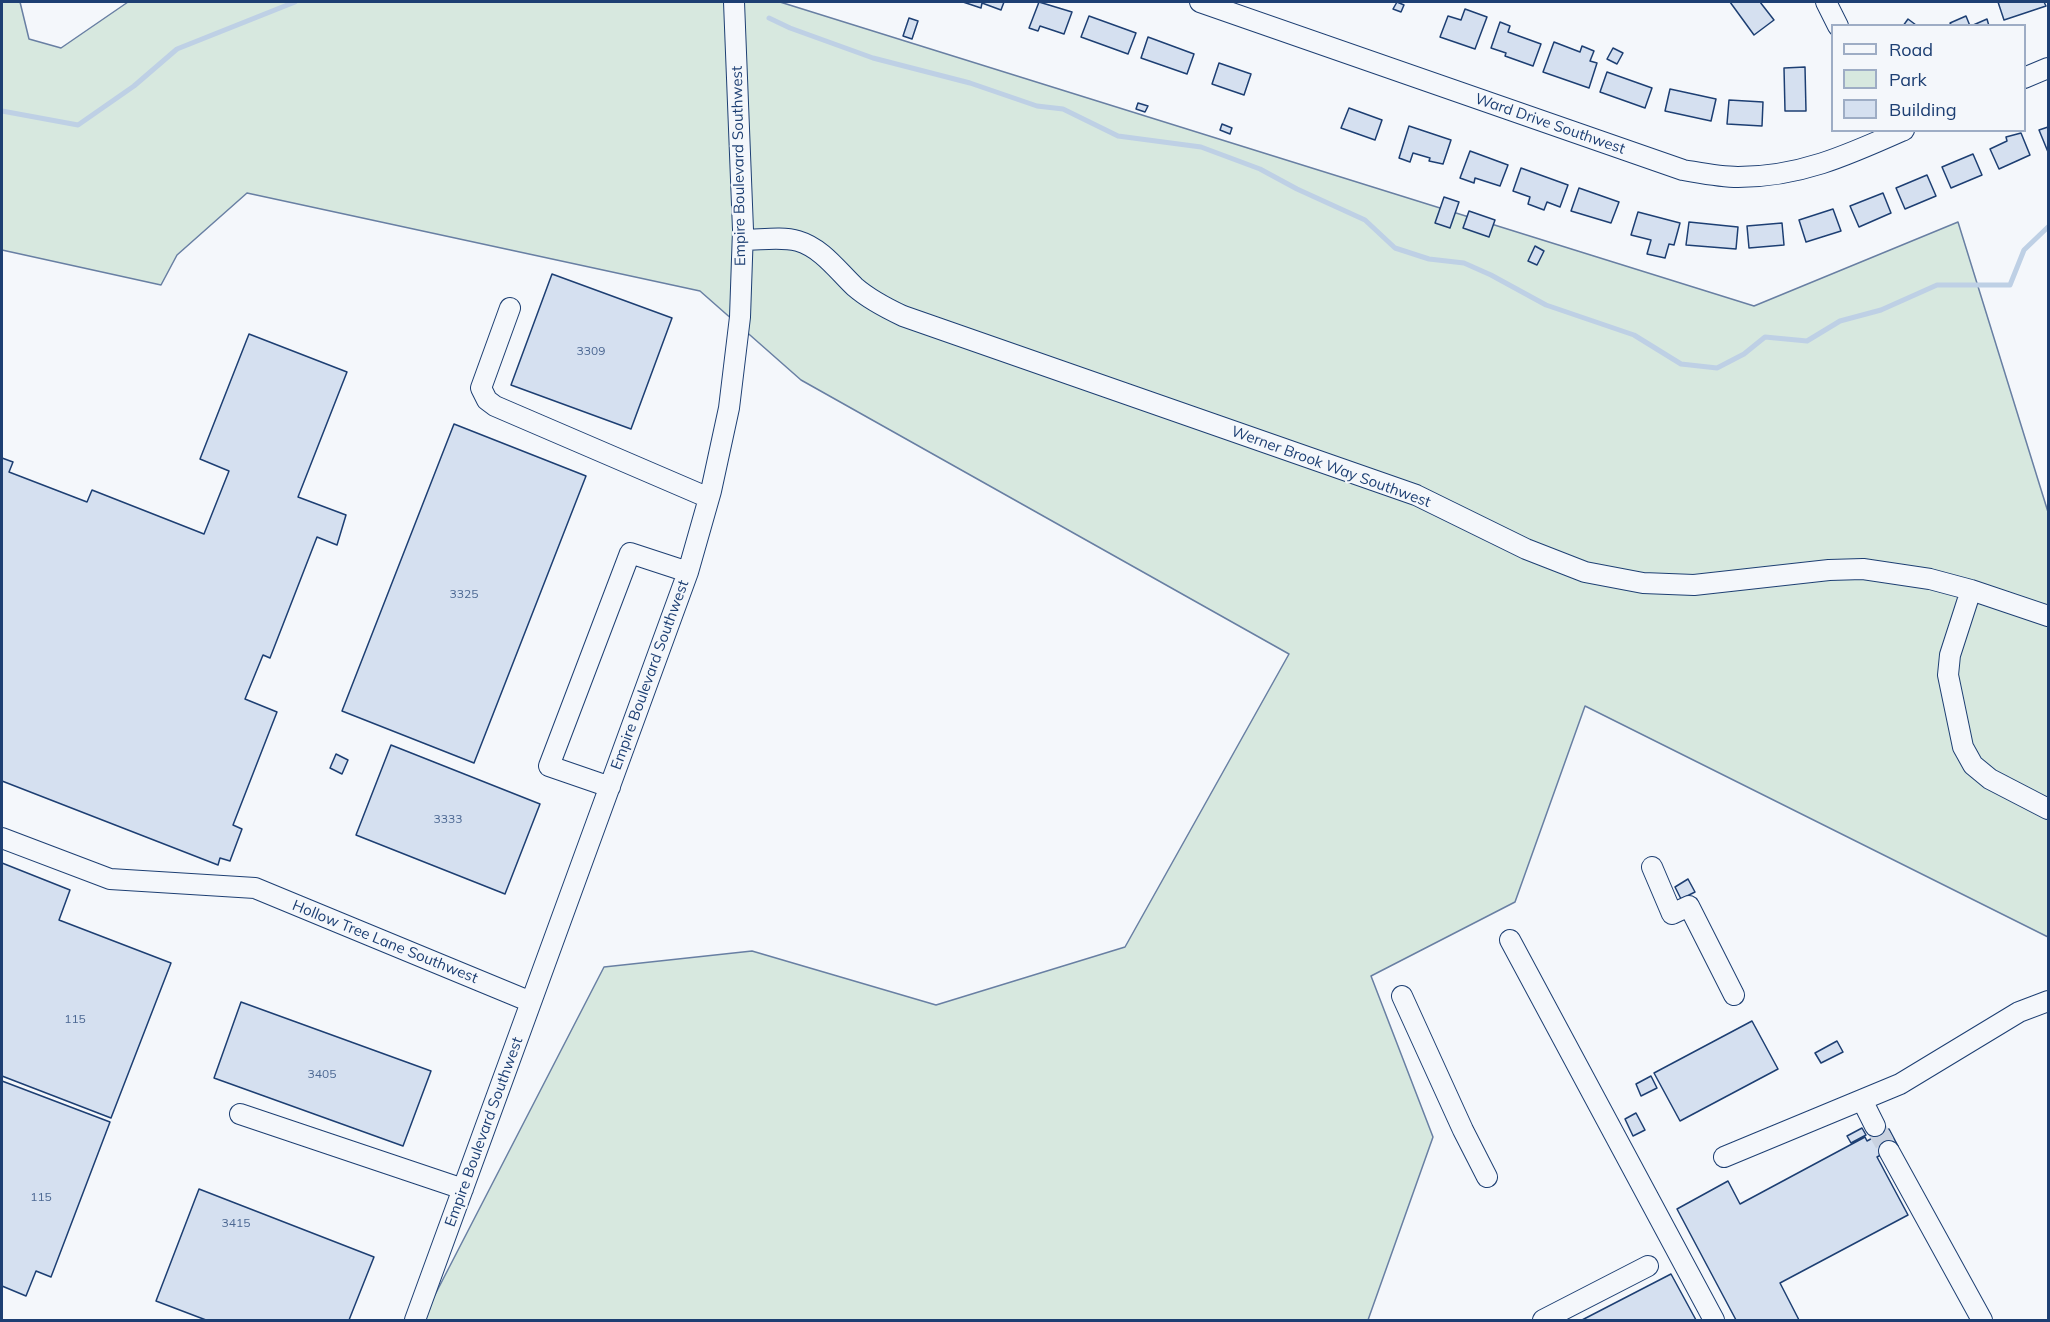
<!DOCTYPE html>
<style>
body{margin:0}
#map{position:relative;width:2050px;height:1322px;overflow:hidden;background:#f4f7fb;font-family:Mulish,sans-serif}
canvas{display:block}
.frame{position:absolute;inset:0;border:3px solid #1d3f73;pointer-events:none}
.legend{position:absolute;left:1831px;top:24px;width:195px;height:108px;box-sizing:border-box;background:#f4f7fb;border:2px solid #9eadc5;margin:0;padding:8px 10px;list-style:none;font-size:18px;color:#1d3f73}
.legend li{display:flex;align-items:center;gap:12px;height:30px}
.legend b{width:30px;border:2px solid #9eadc5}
</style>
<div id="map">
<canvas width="2050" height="1322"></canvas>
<div class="frame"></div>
<ul class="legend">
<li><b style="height:8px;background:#f4f7fb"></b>Road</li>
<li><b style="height:16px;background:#d7e8df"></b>Park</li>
<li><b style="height:16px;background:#d5e0f0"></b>Building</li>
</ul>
</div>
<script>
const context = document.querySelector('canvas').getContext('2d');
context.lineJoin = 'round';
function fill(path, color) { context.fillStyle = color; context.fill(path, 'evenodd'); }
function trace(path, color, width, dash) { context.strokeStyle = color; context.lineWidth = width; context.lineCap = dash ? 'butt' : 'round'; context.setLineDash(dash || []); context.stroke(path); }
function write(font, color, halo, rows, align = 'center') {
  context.font = font + ' Mulish,sans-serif'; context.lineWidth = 4.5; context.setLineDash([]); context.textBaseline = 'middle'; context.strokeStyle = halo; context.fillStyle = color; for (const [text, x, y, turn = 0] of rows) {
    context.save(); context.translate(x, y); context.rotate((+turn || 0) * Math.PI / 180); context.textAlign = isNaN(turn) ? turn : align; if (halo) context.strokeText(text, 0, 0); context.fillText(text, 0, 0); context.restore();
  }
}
const green = new Path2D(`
 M2 2H20L29 39 61 48 128 2H780L1754 306 1958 222 2048 512V937L1585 706 1515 902 1371 976 1433 1137 1368 1320H422L604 967 752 951 936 1005 1125 947 1289 654 801 380 700 291 247 193 177 255 161 285 2 250Z`);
fill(green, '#d7e8df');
trace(green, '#687fa3', 1.5);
trace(new Path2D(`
 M769 18 790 28 873 58 970 83 1037 106 1063 109 1118 136 1201 147 1260 169 1297 189 1365 220 1395 248 1429 259 1464 263 1491 275 1546 305 1634 335 1681 364 1717 368 1744 354 1765 337 1807 341 1840 321 1881 310 1937 285H2010L2024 250 2048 227
 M2 111 78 125 134 86 177 49 295 2`), '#bed0e5', 5);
const building = new Path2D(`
 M963 2H1004L1001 10 982 3 981 8Z
 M1039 2 1072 12 1064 34 1040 26 1038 31 1029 28Z
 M1397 2 1404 5 1401 12 1393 9Z
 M1730 2H1760L1774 20 1754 35Z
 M1998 2H2044L2046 6 2004 20Z
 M1465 9 1487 17 1475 49 1440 37 1448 16 1461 20Z
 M1089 16 1136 33 1128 54 1081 37Z
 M1966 16 1970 26H1952L1950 23Z
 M909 18 918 21 912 39 903 36Z
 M1908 19 1916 25V26H1903Z
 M1987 19 1989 26H1971Z
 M1500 22 1510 26 1508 32 1541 44 1533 66 1505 56 1506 53 1491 48Z
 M1148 37 1194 54 1187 74 1141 58Z
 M1554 42 1580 52 1582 46 1594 51 1590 61 1597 63 1589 88 1543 72Z
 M1613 48 1623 53 1617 64 1607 59Z
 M1219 63 1251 74 1244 95 1212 84Z
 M1805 67 1806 111H1785L1784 68Z
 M1607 72 1652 88 1645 108 1600 92Z
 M1670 89 1716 99 1711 121 1665 111Z
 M1729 100 1763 102 1762 126 1727 124Z
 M1138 103 1148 106 1145 112 1136 109Z
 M1349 108 1382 120 1375 140 1341 128Z
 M1222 124 1232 128 1230 134 1220 130Z
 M1409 126 1451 140 1443 164 1429 161 1430 158 1413 153 1410 162 1399 158Z
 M2048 127V152L2039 130Z
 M2021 133 2030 155 1999 169 1990 149 2007 141 2006 137Z
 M1470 151 1508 165 1500 186 1475 178 1474 183 1460 178Z
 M1973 154 1982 175 1951 188 1942 167Z
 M1521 168 1568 185 1560 207 1547 202 1544 210 1528 204 1530 197 1513 191Z
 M1927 175 1936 196 1905 209 1896 188Z
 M1579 188 1619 202 1611 223 1571 211Z
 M1883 193 1891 213 1859 227 1850 206Z
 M1444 197 1459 202 1450 228 1435 223Z
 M1833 209 1841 231 1806 242 1799 220Z
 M1469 211 1495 220 1489 237 1463 228Z
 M1638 212 1680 223 1674 245 1669 244 1665 258 1647 254 1651 240 1631 235Z
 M1689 222 1738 227 1736 249 1686 245Z
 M1782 223 1784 245 1749 248 1747 226Z
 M1535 246 1544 251 1537 265 1528 261Z
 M552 274 672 318 631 429 511 385Z
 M249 334 347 372 298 497 346 515 337 545 317 537 270 658 263 655 245 699 277 712 233 825 242 829 230 861 220 858 218 865 2 781V458L13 462 9 472 87 502 92 490 204 534 229 471 200 459Z
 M454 424 586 476 474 763 342 711Z
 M391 745 540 804 505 894 356 835Z
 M336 754 348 760 342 774 330 768Z
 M2 863 70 890 59 920 171 963 111 1118 2 1076Z
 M1688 879 1695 892 1681 899 1675 887Z
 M241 1002 431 1071 403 1146 214 1078Z
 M1752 1021 1778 1069 1680 1121 1654 1073Z
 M1837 1041 1843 1052 1821 1063 1815 1053Z
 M1651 1076 1657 1088 1641 1096 1636 1084Z
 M2 1081 110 1122 51 1277 36 1271 26 1296 2 1286Z
 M1636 1113 1645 1130 1633 1136 1625 1119Z
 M1862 1128 1866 1135 1851 1143 1847 1136Z
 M1889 1129 1898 1146 1877 1157 1908 1215 1780 1283 1799 1320H1736L1677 1209 1728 1181 1740 1204 1865 1137 1867 1141Z
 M199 1189 374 1257 349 1320H206L156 1301Z
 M1671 1274 1696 1320H1582Z`);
fill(building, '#d5e0f0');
trace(building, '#1d3f73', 1.5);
trace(new Path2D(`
 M1875 1126 1889 1151`), '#c9d2e0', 20, [20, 10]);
const minor = new Path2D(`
 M1200 2 1683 170C1701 173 1720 177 1738 177 1800 177 1848 155 1904 130
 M1826 2 1838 26
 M2024 78 2048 68
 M743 240C761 240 781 236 798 241 822 248 838 271 855 287 870 300 886 308 903 316L1416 495 1526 549 1585 572 1643 583 1694 585 1829 570 1863 569 1930 579 1971 590 2048 616
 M510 308 481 388 487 400 495 406 709 498
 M1971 590 1950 655 1948 675 1963 747 1973 765 1990 779 2048 809
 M610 787 549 766 630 553 688 572
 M2 838 110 879 255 888 531 1002
 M1652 867 1672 914 1689 906 1734 995
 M1510 940 1714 1320
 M1402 996 1463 1130 1487 1177
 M1862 1100 1875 1126
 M240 1114 463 1189
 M1889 1151 1982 1320
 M1724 1157 1900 1084 2019 1012 2048 1001
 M415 1320 688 572 711 491 729 408 740 317 743 230 734 2
 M1543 1320 1648 1266`);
trace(minor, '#1d3f73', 22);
trace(minor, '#f4f7fb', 20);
write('12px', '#4b6792', null, [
 ["3309",591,351],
 ["3325",464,594],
 ["3333",448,819],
 ["115",75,1019],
 ["3405",322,1074],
 ["115",41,1197],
 ["3415",236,1223]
]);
write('15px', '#1d3f73', '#f4f7fb', [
 ["Ward Drive Southwest",1550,124,19],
 ["Empire Boulevard Southwest",739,166,-91],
 ["Werner Brook Way Southwest",1331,467,20],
 ["Empire Boulevard Southwest",650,675,-70],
 ["Hollow Tree Lane Southwest",385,942,22],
 ["Empire Boulevard Southwest",484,1132,-70]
]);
</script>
